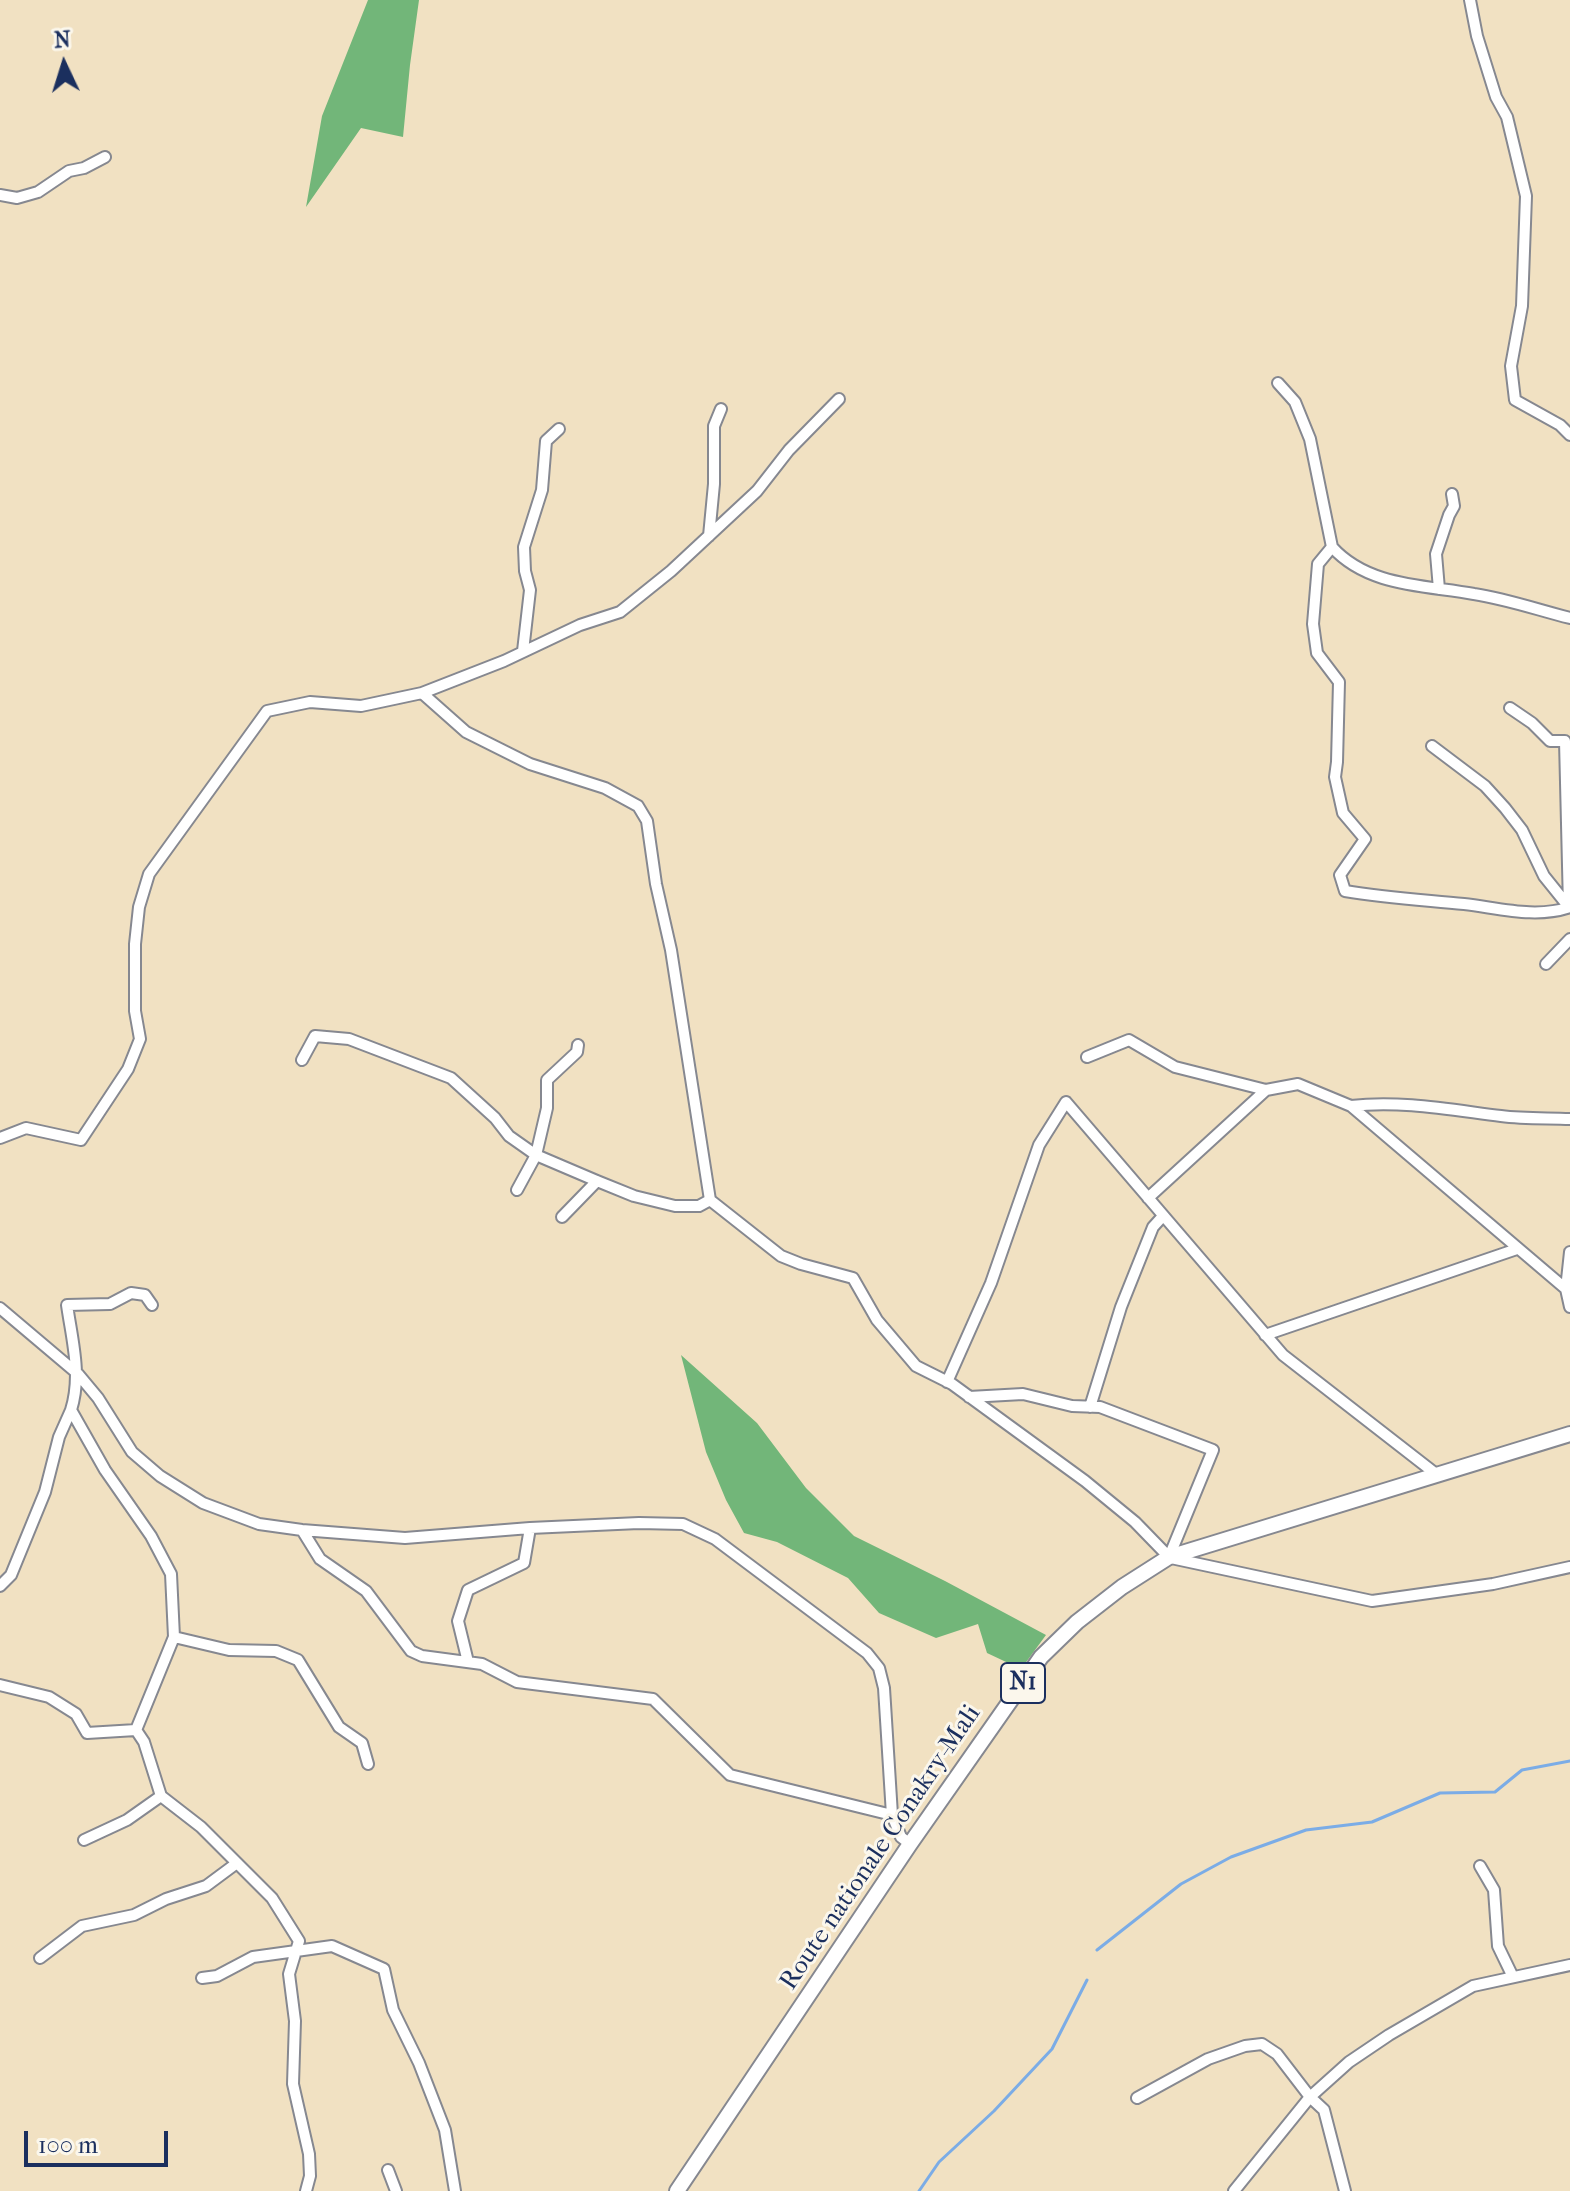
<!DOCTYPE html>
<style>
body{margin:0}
#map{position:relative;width:1570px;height:2191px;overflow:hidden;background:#f1e1c2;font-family:"IM FELL French Canon",serif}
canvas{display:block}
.north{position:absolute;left:24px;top:24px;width:80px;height:80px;-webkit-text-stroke:6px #fbf7ec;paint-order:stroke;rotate:356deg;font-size:22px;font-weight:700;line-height:32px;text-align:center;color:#1b2f5e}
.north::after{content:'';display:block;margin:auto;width:28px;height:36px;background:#1b2f5e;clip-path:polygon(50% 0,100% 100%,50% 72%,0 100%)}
.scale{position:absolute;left:24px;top:2131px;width:144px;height:36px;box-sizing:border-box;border:4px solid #1b2f5e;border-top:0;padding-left:10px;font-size:24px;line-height:28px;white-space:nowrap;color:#1b2f5e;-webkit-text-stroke:6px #fbf7ec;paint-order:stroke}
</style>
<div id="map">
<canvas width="1570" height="2191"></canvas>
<div class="north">N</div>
<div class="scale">100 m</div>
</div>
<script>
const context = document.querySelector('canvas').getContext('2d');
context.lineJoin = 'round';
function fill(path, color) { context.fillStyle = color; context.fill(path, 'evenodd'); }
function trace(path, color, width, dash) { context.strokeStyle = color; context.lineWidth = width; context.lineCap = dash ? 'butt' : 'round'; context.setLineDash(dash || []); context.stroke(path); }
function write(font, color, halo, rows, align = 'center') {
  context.font = font + ' "IM FELL French Canon",serif'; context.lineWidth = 6; context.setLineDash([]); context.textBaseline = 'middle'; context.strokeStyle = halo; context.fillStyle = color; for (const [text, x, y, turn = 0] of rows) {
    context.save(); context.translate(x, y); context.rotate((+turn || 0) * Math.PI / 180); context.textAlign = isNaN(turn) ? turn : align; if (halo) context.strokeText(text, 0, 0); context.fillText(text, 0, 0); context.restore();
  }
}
fill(new Path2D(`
 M368 0H419L410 65 403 137 361 128 306 207 322 116Z
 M681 1355 757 1423 806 1488 854 1536 945 1581 1046 1635 1021 1669 987 1653 978 1624 936 1638 879 1613 848 1578 777 1542 744 1533 726 1500 706 1452Z`), '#72b679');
trace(new Path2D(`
 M1097 1950 1181 1884 1231 1857 1306 1830 1372 1822 1440 1793 1495 1792 1522 1770 1570 1761
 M919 2191 939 2162 994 2111 1052 2049 1087 1980`), '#7bace6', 3);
const minor = new Path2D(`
 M1470 0 1477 36 1496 97 1507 117 1526 196 1522 306 1511 366 1515 400 1560 425 1570 435
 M0 195 17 198 38 192 69 171 84 168 105 157
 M1278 383 1295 402 1310 439 1332 547C1368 587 1425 585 1474 594 1507 599 1538 610 1570 618
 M839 399 789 450 757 491 671 571 620 612 580 625 504 661 422 693 466 732 530 764 605 788 638 806 647 821 656 884 671 950 710 1200 781 1256 801 1264 853 1278 877 1320 916 1366 952 1384 1085 1481 1135 1522 1169 1557 1213 1450 1100 1407 1072 1406 1023 1394 969 1397
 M709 536 714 484V426L721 409
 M1332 547 1318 564 1313 624 1317 653 1339 682 1337 762 1335 777 1343 813 1365 839 1340 875 1345 891C1386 898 1424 900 1464 904 1499 908 1536 919 1570 907
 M1439 589 1436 554 1449 515 1454 506 1452 494
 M523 651 530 590 525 571 524 547 542 490 546 441 559 429
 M1510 708 1532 723 1550 741H1565L1569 907
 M1432 746 1485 786 1505 808 1522 830 1544 876 1569 907
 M1546 964 1570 939
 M1087 1057 1129 1040 1175 1067 1266 1090 1298 1084 1351 1106 1566 1289
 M302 1060 315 1036 349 1039 451 1078 495 1118 509 1136 536 1155 597 1181 634 1196 675 1206H699L710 1200
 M1351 1106C1400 1100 1452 1110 1501 1116 1524 1119 1547 1118 1570 1119
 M0 1138 26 1128 81 1140 128 1069 140 1039 135 1011V944L139 907 149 874 267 711 310 702 361 706 422 693
 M517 1190 536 1155 547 1108V1080L577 1052 578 1045
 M1148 1198 1266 1090
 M562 1217 597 1181
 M1570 1252 1566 1289 1570 1307
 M152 1305 145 1295 131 1293 110 1304 67 1305C72 1340 82 1375 71 1410L105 1470 151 1536 171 1574 174 1637 136 1730 144 1742 161 1796 201 1827 272 1898 299 1941 289 1974 295 2021 293 2084 309 2154 310 2176 306 2191
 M0 1308 78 1374 98 1398 132 1452 160 1476 203 1503 259 1524 302 1530 405 1538 530 1528 639 1523 683 1524 715 1539 867 1653 879 1668 884 1688 892 1815 901 1837 910 1844
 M1265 1335 1517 1249
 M947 1382 991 1283 1039 1145 1066 1102 1283 1355 1436 1474
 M1090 1407 1121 1307 1153 1227 1163 1216
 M302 1530 320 1559 366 1591 411 1651 422 1656 482 1664 517 1682 653 1699 730 1775 892 1815
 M1171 1558 1372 1601 1493 1584 1570 1567
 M0 1586 11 1575 45 1492 59 1437 71 1410
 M174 1637 229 1650 276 1651 298 1660 339 1727 362 1743 368 1764
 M468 1662 458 1621 468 1590 524 1563 530 1528
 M0 1685 49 1697 76 1714 87 1733 136 1730
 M84 1840 127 1820 161 1796
 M1480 1866 1494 1890 1498 1946 1513 1977
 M40 1958 82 1926 134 1915 166 1899 206 1886 237 1863
 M202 1978 217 1976 253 1957 332 1946 384 1969 393 2010 419 2063 445 2130 455 2191
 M1137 2098 1208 2059 1245 2046 1262 2044 1277 2054 1310 2097 1324 2110 1345 2191
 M388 2170 396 2191
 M1234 2191 1310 2097 1349 2062 1389 2035 1473 1986 1570 1965`);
const highway = new Path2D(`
 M677 2191 910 1844 1041 1657 1077 1622 1122 1587 1169 1557 1570 1434`);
trace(minor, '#868890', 14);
trace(highway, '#868890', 18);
trace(minor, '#fff', 10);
trace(highway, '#fff', 14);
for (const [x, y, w] of [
 [1023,1683,44]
]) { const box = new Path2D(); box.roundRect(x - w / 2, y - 20, w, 40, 6); context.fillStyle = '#fbf7ec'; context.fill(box); trace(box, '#1b2f5e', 2); }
write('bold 24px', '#1b2f5e', null, [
 ["N1",1023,1683]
]);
write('26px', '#1b2f5e', '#fbf7ec', [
 ["Route nationale Conakry-Mali",881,1848,-56]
]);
</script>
